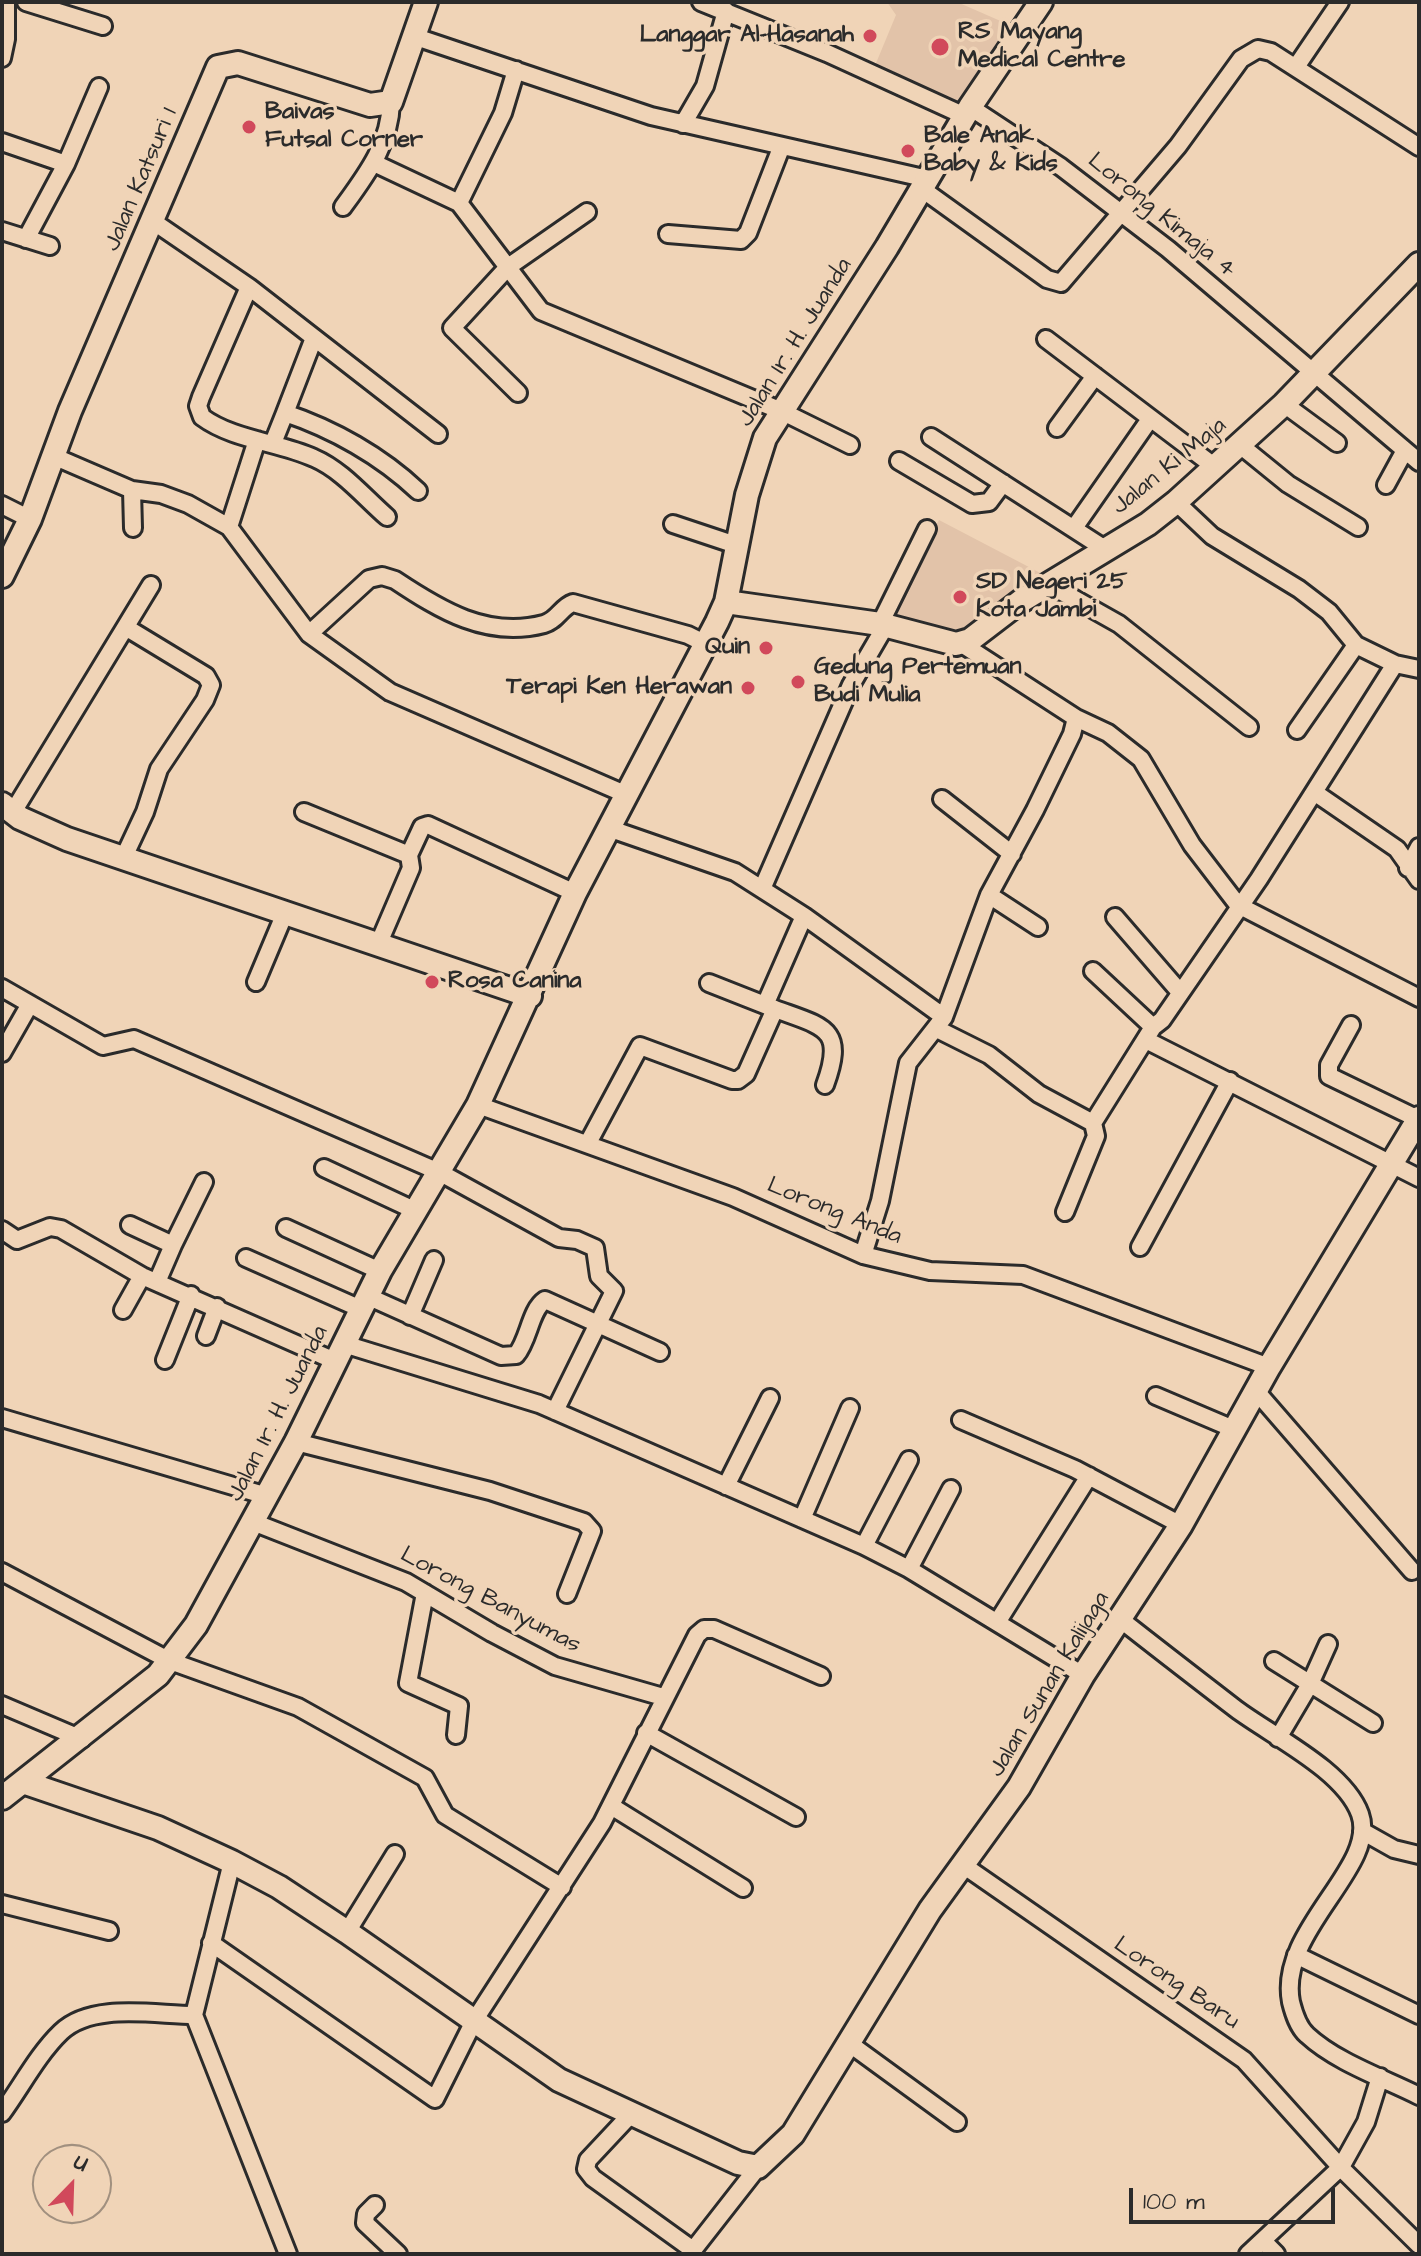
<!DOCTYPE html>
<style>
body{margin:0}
#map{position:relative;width:1421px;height:2256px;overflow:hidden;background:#f0d4b7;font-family:"Architects Daughter",sans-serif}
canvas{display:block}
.frame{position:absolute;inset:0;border:4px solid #2b2b2b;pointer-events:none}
.north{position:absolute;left:32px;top:2144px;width:80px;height:80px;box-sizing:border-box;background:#f0d4b7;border:2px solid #a1907f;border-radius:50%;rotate:23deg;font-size:22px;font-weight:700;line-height:32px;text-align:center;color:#2b2b2b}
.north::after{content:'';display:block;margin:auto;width:28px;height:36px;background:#d1495b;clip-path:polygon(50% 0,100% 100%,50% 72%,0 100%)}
.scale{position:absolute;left:1129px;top:2188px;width:206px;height:36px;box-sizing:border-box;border:4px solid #2b2b2b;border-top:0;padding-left:10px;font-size:24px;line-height:28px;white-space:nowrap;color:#2b2b2b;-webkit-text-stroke:6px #f0d4b7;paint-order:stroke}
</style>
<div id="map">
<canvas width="1421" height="2256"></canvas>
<div class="frame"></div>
<div class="north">U</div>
<div class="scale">100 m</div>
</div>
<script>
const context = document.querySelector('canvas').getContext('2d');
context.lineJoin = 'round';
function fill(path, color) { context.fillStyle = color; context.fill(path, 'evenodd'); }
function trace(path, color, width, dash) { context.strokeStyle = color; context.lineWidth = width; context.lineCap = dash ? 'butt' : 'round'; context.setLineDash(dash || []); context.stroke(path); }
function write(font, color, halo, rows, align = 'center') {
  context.font = font + ' "Architects Daughter",sans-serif'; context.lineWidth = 7; context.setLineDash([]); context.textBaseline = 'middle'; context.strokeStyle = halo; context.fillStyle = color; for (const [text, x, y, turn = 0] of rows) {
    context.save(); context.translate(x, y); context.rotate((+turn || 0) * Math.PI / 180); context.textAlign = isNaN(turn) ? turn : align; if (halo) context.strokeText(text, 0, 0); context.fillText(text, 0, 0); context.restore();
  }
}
fill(new Path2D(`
 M887 2H957L1012 26 956 106 874 68 896 15Z
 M939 520 1048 577 969 636 887 616Z`), '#e2c3a9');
const street = new Path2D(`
 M26 2 103 26
 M701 2 827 53 965 116
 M416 37 651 116 928 179
 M2 58 6 39V2
 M1296 67 1340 2
 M970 107 1061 167 1168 249 1419 462
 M683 124 705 86 726 11
 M2 142 66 164 99 87
 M374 163 459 203 541 311 779 410 850 445
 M922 189 1047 279 1061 283 1178 146 1241 59 1258 49 1271 52 1419 147
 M459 203 503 113 516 70
 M343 207C367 174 390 144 391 102
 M154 222 249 287 438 434
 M2 231 50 246
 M668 234 741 240 748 233 781 148
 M26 239 66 164
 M249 287 201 397 198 406 202 417C233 440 279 442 314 458 342 470 364 497 387 517
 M1046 339 1215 467
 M518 393 452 328 508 267 587 212
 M1284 404 1337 443
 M285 413 314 338
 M1057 428 1095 376
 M931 437 1105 549
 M273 443 285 413C333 429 381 456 418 491
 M1240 445 1288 484 1358 527
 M53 456 132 490 161 494 188 504 229 527 309 634 390 692 625 794
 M899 461 972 504 989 502 1003 483
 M1386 485 1404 452
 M132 490 133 528
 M1176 502 1212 536 1299 589 1329 612 1356 645 1395 664 1419 669
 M2 505 30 519
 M673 524 739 546
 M229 527 257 440
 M1074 528 1150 419
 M1048 584 1119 624 1249 727
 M880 624 927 529
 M309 634 369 579 382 576 395 580C440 610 487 639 544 624 558 620 561 607 573 603L688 635 706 644
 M962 644 1076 718 1108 733 1141 759 1192 845 1238 905 1419 998
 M1297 730 1356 645
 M1314 792 1397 849 1419 880
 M942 799 1012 854
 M13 812 151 585
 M304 812 409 855
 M608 828 735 872 804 916 944 1017
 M123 859 145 812 159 769 205 700 211 685 206 676 127 628
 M1408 868 1419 847
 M762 889 851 685 886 625
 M989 895 1038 927
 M1115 917 1179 991
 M378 945 411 868 409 855 422 827 428 825 575 893
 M1093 971 1153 1027
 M256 982 285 913
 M2 988 103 1046 134 1039 439 1172 559 1238 577 1240 595 1248 599 1276 614 1291 555 1411
 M765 1005 804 916
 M775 1009C824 1027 846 1028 825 1085
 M1351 1025 1329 1065V1076L1418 1119
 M937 1029 989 1055 1039 1094 1093 1123 1096 1136 1065 1212
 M1146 1040 1419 1178
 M2 1053 30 1004
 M478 1105 733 1197 863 1255 930 1271 1023 1275 1269 1367
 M1093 1123 1153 1027 1162 1020 1259 879 1395 664
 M588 1143 640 1046 732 1080H738L746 1074 775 1009 709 983
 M324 1168 414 1210
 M130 1225 173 1245 157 1282
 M286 1228 380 1271
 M2 1230 17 1240 50 1227 61 1229 142 1276 335 1361
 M173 1245 204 1182
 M1140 1247 1230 1081
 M863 1255 880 1201 908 1063 944 1017 989 895 1035 810 1072 734 1076 718
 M246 1258 361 1309
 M367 1296 501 1356 516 1355C529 1340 530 1310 545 1300L660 1352
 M123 1310 142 1276
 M410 1316 434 1260
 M206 1336 217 1307
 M344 1344 539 1404 864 1546 909 1569 1083 1675
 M165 1360 191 1295
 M1256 1391 1412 1571
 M1156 1396 1236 1430
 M2 1418 267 1496
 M961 1420 1075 1469 1181 1525
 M296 1442 490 1491 584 1522 592 1531 567 1594
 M726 1486 770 1398
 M802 1519 850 1408
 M253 1522 406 1582 492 1633 555 1666 663 1697
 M864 1546 909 1460
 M909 1569 951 1489
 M2 1572 170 1661 298 1707 425 1778 445 1815 562 1887
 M425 1593 408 1683 459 1706 456 1735
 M1120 1619C1158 1649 1197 1679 1236 1709 1272 1736 1344 1770 1360 1814 1379 1867 1277 1930 1291 2002 1294 2014 1298 2027 1307 2035 1336 2062 1383 2078 1419 2096
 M998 1621 1089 1476
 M1274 1661 1373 1723
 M2 1705 82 1739
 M646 1733 796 1817
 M1278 1738 1310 1684 1328 1644
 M611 1806 743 1888
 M1362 1831 1394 1849 1419 1855
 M232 1862 194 2015 288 2254
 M963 1865 1244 2060 1343 2170 1419 2245
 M2 1904 109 1931
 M347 1932 395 1854
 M211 1943 435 2099 474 2021 602 1823 697 1635 704 1629H714L821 1676
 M1296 1955 1419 2015
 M850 2044 957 2122
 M633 2112 588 2160 586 2169 593 2178 693 2250
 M2 2113C21 2087 38 2054 61 2032 92 2002 155 2015 194 2015
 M375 2205 366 2214 365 2223 398 2254
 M1263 2241 1276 2254
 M690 2254 758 2167
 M1248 2254 1341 2167 1366 2122 1380 2077`);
const secondary = new Path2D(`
 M2 576 30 519 70 411 218 67 238 63 370 105 391 102 426 2
 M726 602 880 624 956 644 970 640 1021 601 1148 524 1176 502 1284 404 1419 264
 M2 804 20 818 67 839 530 996
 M23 1782 158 1828 232 1862 279 1887 347 1932 559 2080 738 2163 758 2167 793 2134 930 1910 1019 1787 1083 1675 1181 1525 1269 1367 1419 1118
 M2 1798 158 1675 196 1625 296 1442 380 1271 478 1105 575 893 717 622 726 602 747 495 765 438 887 247 970 107 1041 2`);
trace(street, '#2b2b2b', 22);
trace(secondary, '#2b2b2b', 28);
trace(street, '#f0d4b7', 16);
trace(secondary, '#f0d4b7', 22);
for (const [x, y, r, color] of [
 [870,36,8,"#d1495b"],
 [940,47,10,"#d1495b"],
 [249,127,8,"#d1495b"],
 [908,151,8,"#d1495b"],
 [960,597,8,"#d1495b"],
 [766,648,8,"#d1495b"],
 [798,682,8,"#d1495b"],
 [748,688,8,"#d1495b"],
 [432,982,8,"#d1495b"]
]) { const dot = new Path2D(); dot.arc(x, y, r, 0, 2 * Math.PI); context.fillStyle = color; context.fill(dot); trace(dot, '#f0d4b7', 3); }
write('bold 24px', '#2b2b2b', '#f0d4b7', [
 ["RS Mayang",958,33],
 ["Medical Centre",958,61],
 ["Langgar Al-Hasanah",854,36,"right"],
 ["Baivas",265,113],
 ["Futsal Corner",265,141],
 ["Bale Anak",924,137],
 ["Baby & Kids",924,165],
 ["SD Negeri 25",976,583],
 ["Kota Jambi",976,611],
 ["Quin",750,648,"right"],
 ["Gedung Pertemuan",814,668],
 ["Budi Mulia",814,696],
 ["Terapi Ken Herawan",732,688,"right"],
 ["Rosa Canina",448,982]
], 'left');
write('24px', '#2b2b2b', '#f0d4b7', [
 ["Jalan Katsuri 1",142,180,-67],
 ["Lorong Kimaja 4",1161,216,39],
 ["Jalan Ir. H. Juanda",796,343,-58],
 ["Jalan Ki Maja",1170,467,-39],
 ["Lorong Anda",834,1212,22],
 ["Jalan Ir. H. Juanda",279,1414,-63],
 ["Lorong Banyumas",490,1601,28],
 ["Jalan Sunan Kalijaga",1050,1685,-59],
 ["Lorong Baru",1176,1984,34]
]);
</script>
